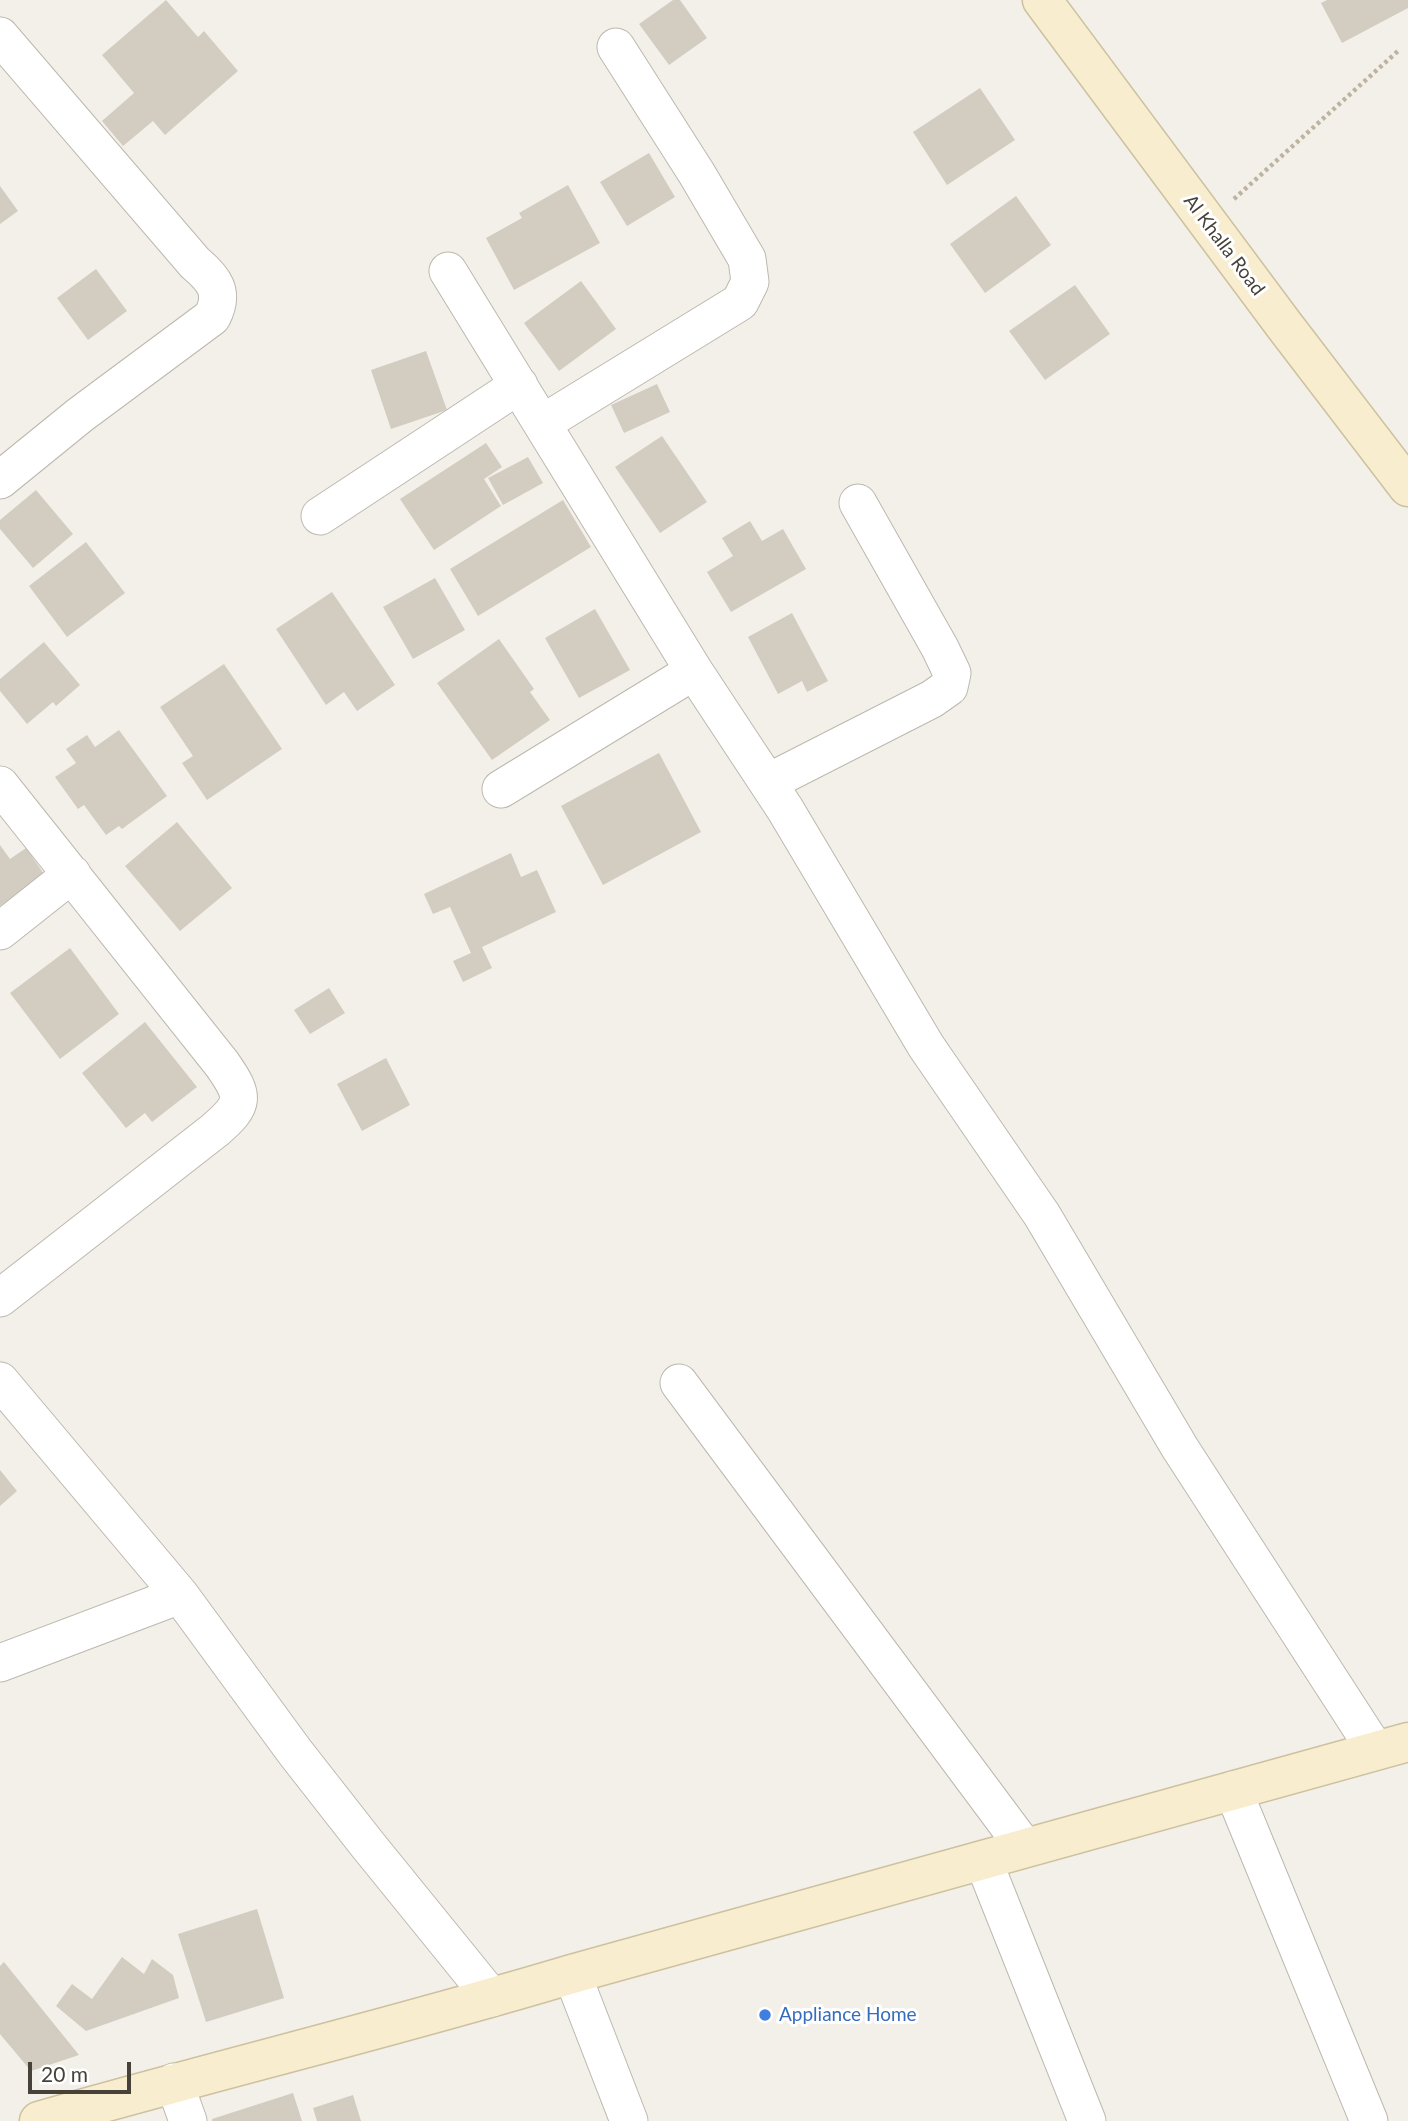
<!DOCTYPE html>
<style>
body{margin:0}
#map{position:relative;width:1408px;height:2121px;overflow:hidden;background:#f3f0ea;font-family:Lato,sans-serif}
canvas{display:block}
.scale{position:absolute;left:28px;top:2062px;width:103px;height:32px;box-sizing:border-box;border:4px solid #464139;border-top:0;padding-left:9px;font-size:21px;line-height:24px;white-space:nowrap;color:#464139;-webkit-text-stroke:5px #fff;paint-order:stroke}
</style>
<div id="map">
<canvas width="1408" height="2121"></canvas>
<div class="scale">20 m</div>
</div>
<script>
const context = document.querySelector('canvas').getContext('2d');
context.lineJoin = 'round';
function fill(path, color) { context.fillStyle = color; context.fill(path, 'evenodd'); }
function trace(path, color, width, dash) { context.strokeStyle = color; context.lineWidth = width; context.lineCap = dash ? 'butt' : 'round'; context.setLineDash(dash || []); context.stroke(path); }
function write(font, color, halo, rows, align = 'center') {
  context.font = font + ' Lato,sans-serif'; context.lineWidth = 6; context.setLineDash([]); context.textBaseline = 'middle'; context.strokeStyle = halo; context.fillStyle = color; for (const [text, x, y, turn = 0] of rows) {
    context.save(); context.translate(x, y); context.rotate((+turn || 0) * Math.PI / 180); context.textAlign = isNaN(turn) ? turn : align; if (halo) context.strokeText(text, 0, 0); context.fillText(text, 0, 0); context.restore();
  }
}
fill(new Path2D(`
 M166 0 198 37 204 31 238 71 165 135 153 121 123 146 102 121 134 93 102 55Z
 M673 0H680L707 38 669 65 639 24Z
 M1327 0H1408V8L1342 43 1321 3Z
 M980 88 1015 140 947 185 913 132Z
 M649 153 675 197 627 226 600 182Z
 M568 185 600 243 514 290 486 238 522 218 519 213Z
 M0 186 18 211 0 224Z
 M1016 196 1051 245 985 293 950 244Z
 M96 269 127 311 88 340 57 298Z
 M581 281 616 329 559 371 524 323Z
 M1075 285 1110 334 1045 380 1009 331Z
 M426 351 447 410 391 429 371 370Z
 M657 384 670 412 624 433 611 405Z
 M662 436 707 502 660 533 615 467Z
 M486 443 502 467 484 479 501 506 434 550 400 499Z
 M528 457 543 483 503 505 488 478Z
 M36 490 73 534 33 568 0 529V520Z
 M563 500 591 547 478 616 450 569Z
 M750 521 762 541 783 529 806 569 731 612 707 572 733 556 722 538Z
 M86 542 125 593 67 637 29 586Z
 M435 578 465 630 413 659 383 607Z
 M332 592 395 685 357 711 344 692 326 705 276 629Z
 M595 609 630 670 579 698 545 638Z
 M792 613 828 681 807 692 802 681 778 694 748 637Z
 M499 639 534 689 530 692 550 720 492 760 437 683Z
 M44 642 80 685 56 706 53 702 27 724 0 691V679Z
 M224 664 282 749 207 800 182 763 193 756 160 707Z
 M119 730 167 796 122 829 119 826 106 835 84 805 78 809 55 777 76 763 66 749 87 735 95 747Z
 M659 753 701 832 603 885 561 806Z
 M177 822 232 888 180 931 125 866Z
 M0 845 10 859 26 848 44 874 0 906Z
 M511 853 521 877 537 870 556 912 482 947 492 968 463 982 453 961 471 953 450 907 433 914 424 894Z
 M70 948 119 1014 60 1059 10 993Z
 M329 988 345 1013 310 1034 294 1010Z
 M145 1022 197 1087 152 1122 145 1113 126 1128 82 1073Z
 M386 1058 410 1105 362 1131 337 1084Z
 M0 1470 17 1491 0 1506Z
 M257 1909 284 1998 206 2022 178 1934Z
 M122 1957 144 1974 152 1959 173 1975 179 1998 86 2031 56 2006 72 1984 92 1999Z
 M4 1962 79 2055 31 2071 0 2034V1966Z
 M293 2093 302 2121H212V2119Z
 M353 2095 361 2121H317L313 2108Z`), '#d3ccc1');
const street = new Path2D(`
 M0 36 195 263C214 279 225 292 212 317L80 415 0 480
 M448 271 694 671 785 809 926 1046 1042 1215 1180 1448 1376 1751
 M543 423 740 302 750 282 747 259 697 174 616 47
 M320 516 519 385
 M769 782 932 699 949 687 952 673 940 648 858 503
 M0 785 222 1064C245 1097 245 1104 215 1130L0 1298
 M501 789 694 671
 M0 931 72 874
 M0 1381 180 1595 295 1752 367 1844 492 1998
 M679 1383 1025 1848
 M0 1663 180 1595
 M1233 1790 1369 2121
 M983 1860 1087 2121
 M572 1974 629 2121
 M174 2082 188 2121`);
const secondary = new Path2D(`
 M1042 0 1284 325 1408 487
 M39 2121C216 2070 396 2027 572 1974L1408 1742`);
trace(street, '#bdb8ae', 39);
trace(secondary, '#cdc19f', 41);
trace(new Path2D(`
 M1234 199 1398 51`), '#bdb3a1', 4.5, [3.5, 3.5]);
trace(street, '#fff', 37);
trace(secondary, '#f8eecf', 38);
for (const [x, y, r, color] of [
 [765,2015,7,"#3f7fe0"]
]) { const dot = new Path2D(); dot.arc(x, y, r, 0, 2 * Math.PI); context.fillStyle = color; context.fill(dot); trace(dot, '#fff', 2.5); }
write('19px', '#464139', '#fff', [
 ["Al Khalla Road",1224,245,53]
]);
write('19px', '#366cbe', '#fff', [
 ["Appliance Home",779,2015]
], 'left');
</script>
